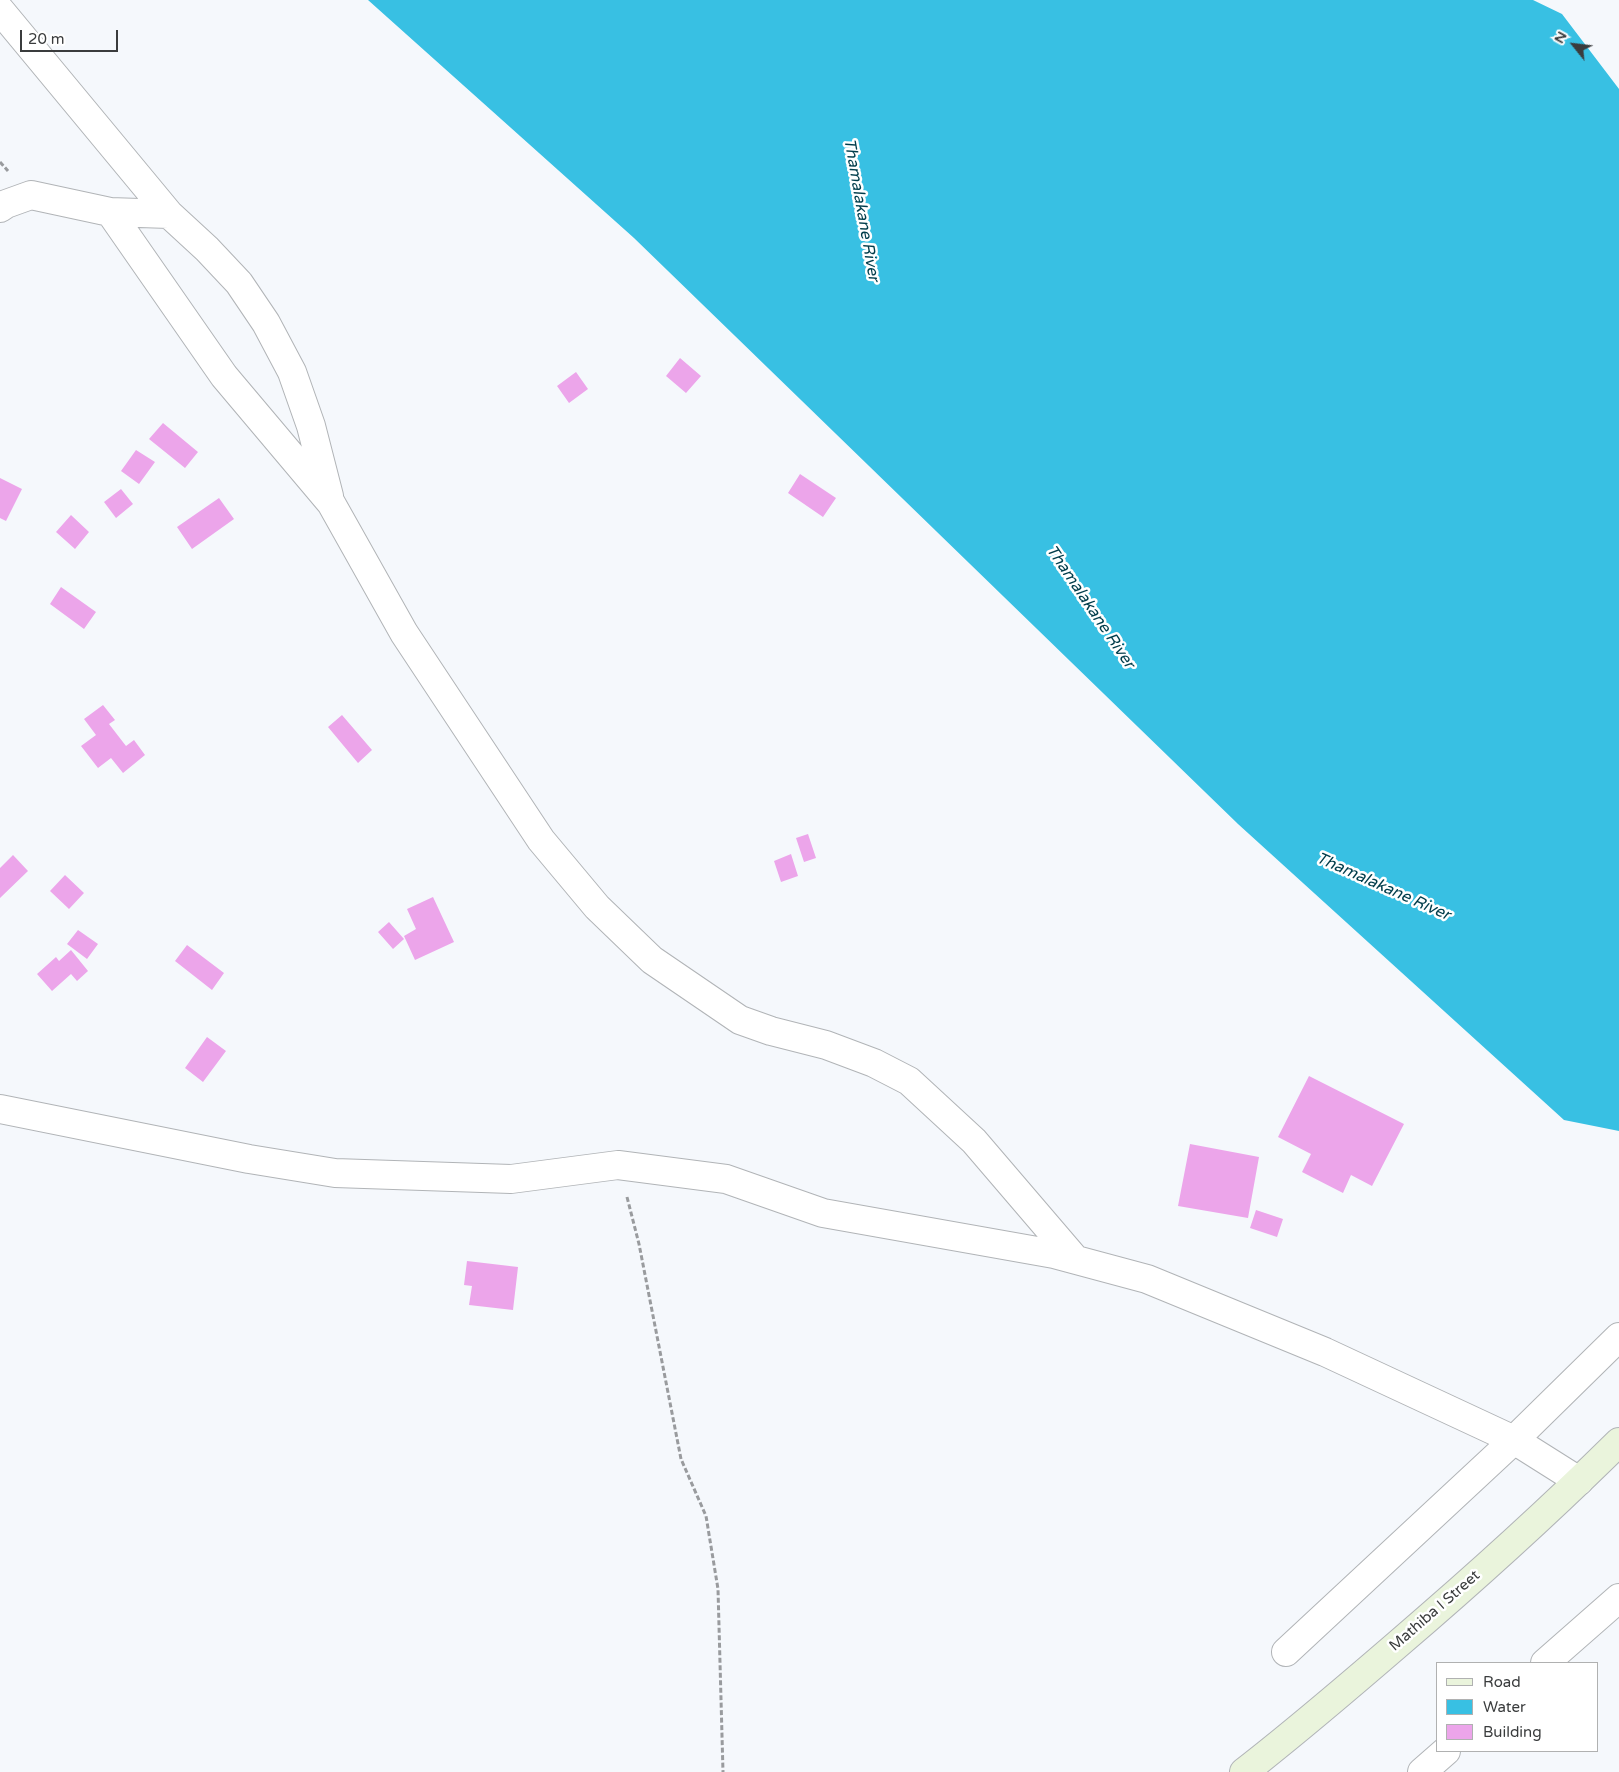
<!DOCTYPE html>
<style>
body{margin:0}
#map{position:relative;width:1619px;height:1772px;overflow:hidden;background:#f5f8fc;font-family:"Varela Round",sans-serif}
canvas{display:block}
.legend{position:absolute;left:1436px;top:1662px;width:162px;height:90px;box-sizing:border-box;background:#fff;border:1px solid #b0b1b1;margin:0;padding:6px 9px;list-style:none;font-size:15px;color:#3a3c3d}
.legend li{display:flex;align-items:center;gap:10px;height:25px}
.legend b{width:25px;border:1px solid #b0b1b1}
.north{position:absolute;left:1549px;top:20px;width:50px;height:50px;-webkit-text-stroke:4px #fff;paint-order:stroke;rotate:299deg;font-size:14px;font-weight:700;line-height:20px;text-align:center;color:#3a3c3d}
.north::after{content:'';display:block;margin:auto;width:18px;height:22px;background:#3a3c3d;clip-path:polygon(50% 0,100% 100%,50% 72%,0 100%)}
.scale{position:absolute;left:20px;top:30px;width:98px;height:22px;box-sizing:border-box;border:2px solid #3a3c3d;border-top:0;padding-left:6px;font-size:15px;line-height:18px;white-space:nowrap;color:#3a3c3d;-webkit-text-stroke:4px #fff;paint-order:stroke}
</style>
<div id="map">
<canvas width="1619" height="1772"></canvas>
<ul class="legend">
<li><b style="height:6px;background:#eaf4dc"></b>Road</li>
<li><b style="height:14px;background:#38c0e3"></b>Water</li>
<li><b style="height:14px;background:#eca5ea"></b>Building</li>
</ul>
<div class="north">N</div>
<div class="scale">20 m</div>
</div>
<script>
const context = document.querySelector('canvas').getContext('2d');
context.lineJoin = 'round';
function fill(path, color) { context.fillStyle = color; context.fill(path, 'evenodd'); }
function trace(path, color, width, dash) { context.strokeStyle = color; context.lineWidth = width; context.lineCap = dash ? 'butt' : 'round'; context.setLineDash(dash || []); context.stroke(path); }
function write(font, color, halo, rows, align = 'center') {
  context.font = font + ' "Varela Round",sans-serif'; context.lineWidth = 5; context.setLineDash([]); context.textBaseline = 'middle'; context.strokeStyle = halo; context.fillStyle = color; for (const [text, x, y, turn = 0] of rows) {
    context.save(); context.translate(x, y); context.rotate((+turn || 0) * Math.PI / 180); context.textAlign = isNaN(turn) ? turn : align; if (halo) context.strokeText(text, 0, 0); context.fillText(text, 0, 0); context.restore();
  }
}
fill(new Path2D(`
 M368 0H1533L1562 14 1619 89V1131L1564 1120 1238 824 634 238Z`), '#38c0e3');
fill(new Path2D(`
 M680 358 701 376 686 393 666 376Z
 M576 372 588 389 569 403 557 386Z
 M163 423 198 452 185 468 149 439Z
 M136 450 155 462 139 484 121 471Z
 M800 474 836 498 823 517 788 493Z
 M0 478 22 489 6 521 0 518Z
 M121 489 133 504 116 518 104 502Z
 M219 498 234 519 192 549 177 527Z
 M71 515 89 532 75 549 56 532Z
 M61 587 96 612 84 629 50 604Z
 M103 705 115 720 109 724 126 746 134 740 145 755 123 773 111 758 98 768 81 746 96 735 84 719Z
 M342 715 372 750 358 763 328 727Z
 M808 834 816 858 804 862 796 838Z
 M791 854 798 876 781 882 774 861Z
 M13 855 28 871 0 898V868Z
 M65 875 84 893 69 909 50 891Z
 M433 897 454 942 415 960 404 936 416 929 407 909Z
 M389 922 404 939 393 949 378 932Z
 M78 930 98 944 87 959 67 944Z
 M187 945 224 973 212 990 175 961Z
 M71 950 88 971 77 981 71 974 52 991 37 974 56 957 59 961Z
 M207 1037 226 1051 203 1082 185 1068Z
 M1309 1076 1404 1124 1372 1186 1351 1175 1343 1193 1302 1172 1311 1154 1278 1137Z
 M1190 1144 1259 1157 1248 1218 1178 1206Z
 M1256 1210 1283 1219 1277 1237 1250 1228Z
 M467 1261 518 1267 513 1310 469 1305 472 1286 464 1285Z`), '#eca5ea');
const street = new Path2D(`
 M0 10 169 214 207 249 239 283 266 323 292 372 311 426 329 496
 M0 208 6 204 31 195 110 212 169 214
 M110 212 224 376 331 503 404 633 541 840 597 907 652 960 740 1020 771 1031 826 1045 874 1063 909 1081 974 1141 1075 1259
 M0 1109 249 1159 335 1173 511 1179 618 1165 726 1179 823 1213 1054 1254 1147 1279 1325 1352 1514 1440 1579 1481
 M1286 1652 1514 1440 1619 1337
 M1545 1663 1619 1598
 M1422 1772 1446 1751`);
const secondary = new Path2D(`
 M1244 1772C1297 1731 1347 1688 1398 1644 1474 1579 1548 1512 1619 1442`);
trace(street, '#b1b4b7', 30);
trace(secondary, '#b1b4b7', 30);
trace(new Path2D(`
 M0 162 8 171
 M627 1197 639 1244 681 1459 706 1516 718 1589 723 1772`), '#999b9e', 3, [5, 2.5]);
trace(street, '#fff', 28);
trace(secondary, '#eaf4dc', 28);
write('15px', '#3a3c3d', '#fff', [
 ["Mathiba I Street",1435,1611,-41]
]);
write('italic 16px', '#003d4b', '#fff', [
 ["Thamalakane River",861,210,80],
 ["Thamalakane River",1090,607,56],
 ["Thamalakane River",1383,887,24]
]);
</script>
